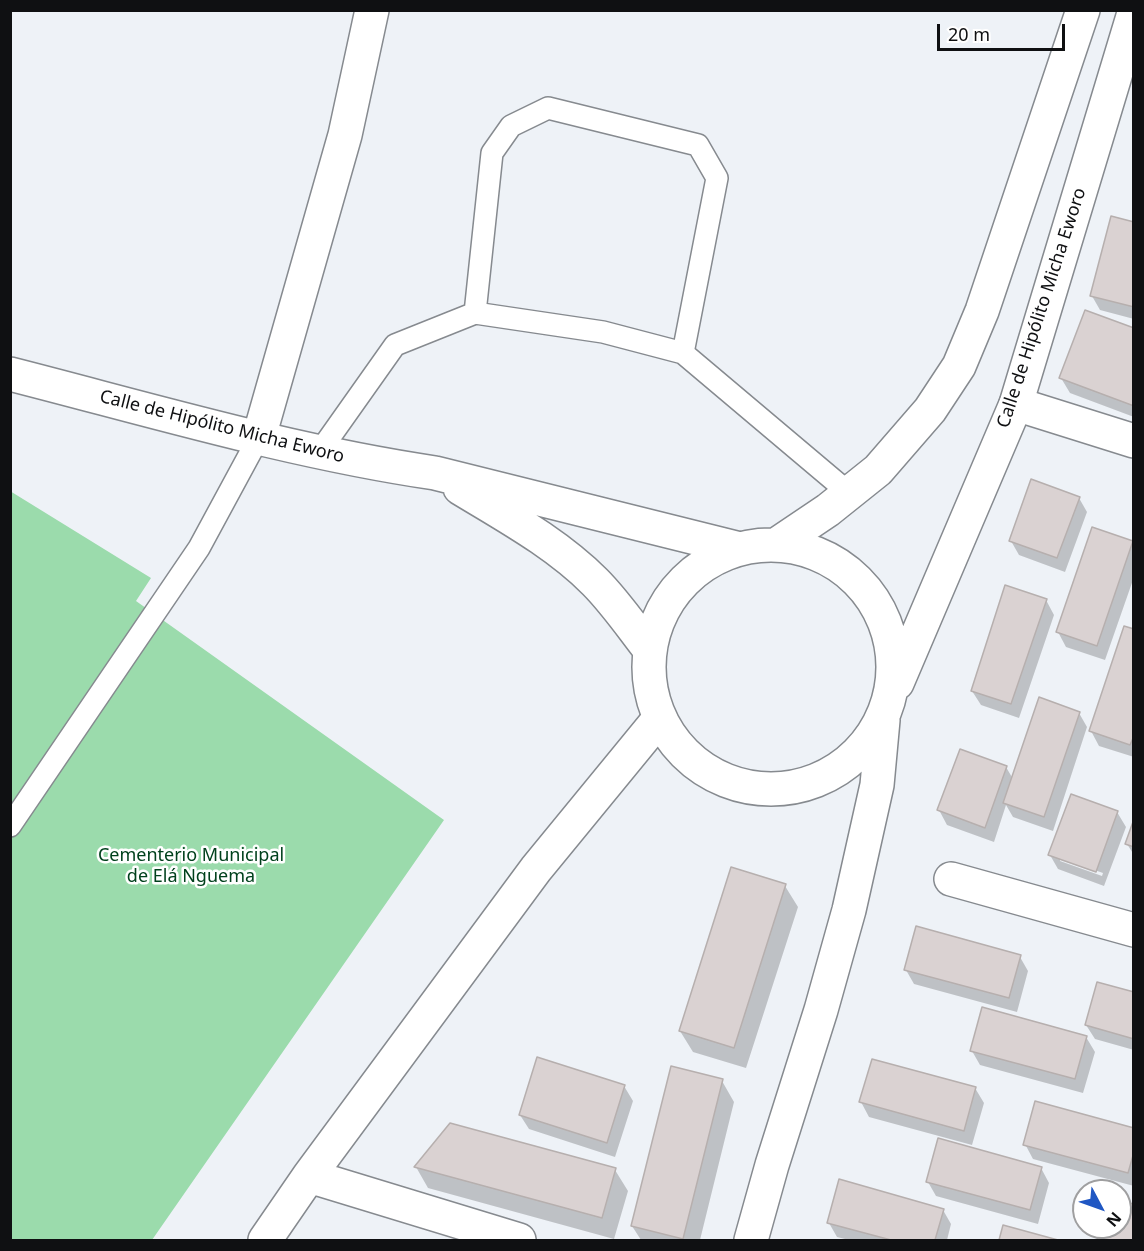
<!DOCTYPE html>
<meta charset="utf-8">
<style>
body{margin:0}
#map{position:relative;width:1144px;height:1251px;overflow:hidden;background:#eef2f7;font-family:"Noto Sans",sans-serif}
canvas{display:block}
.frame{position:absolute;inset:0;border:12px solid #0f1012;pointer-events:none}
.north{position:absolute;left:1072px;top:1179px;width:60px;height:60px;box-sizing:border-box;background:#fff;border:2px solid #9f9fa0;border-radius:50%;rotate:131deg;font-size:16px;font-weight:700;line-height:24px;text-align:center;color:#0f1012}
.north::after{content:'';display:block;margin:auto;width:21px;height:27px;background:#2057c3;clip-path:polygon(50% 0,100% 100%,50% 72%,0 100%)}
.scale{position:absolute;left:937px;top:24px;width:128px;height:27px;box-sizing:border-box;border:3px solid #0f1012;border-top:0;padding-left:8px;font-size:18px;line-height:21px;white-space:nowrap;color:#0f1012;-webkit-text-stroke:4px #fff;paint-order:stroke}
</style>
<div id="map">
<canvas width="1144" height="1251"></canvas>
<div class="frame"></div>
<div class="north">N</div>
<div class="scale">20 m</div>
</div>
<script>
const context = document.querySelector('canvas').getContext('2d');
context.lineJoin = 'round';
function fill(path, color) { context.fillStyle = color; context.fill(path, 'evenodd'); }
function trace(path, color, width, dash) { context.strokeStyle = color; context.lineWidth = width; context.lineCap = dash ? 'butt' : 'round'; context.setLineDash(dash || []); context.stroke(path); }
function write(font, color, halo, rows, align = 'center') {
  context.font = font + ' "Noto Sans",sans-serif'; context.lineWidth = 5; context.setLineDash([]); context.textBaseline = 'middle'; context.strokeStyle = halo; context.fillStyle = color; for (const [text, x, y, turn = 0] of rows) {
    context.save(); context.translate(x, y); context.rotate((+turn || 0) * Math.PI / 180); context.textAlign = isNaN(turn) ? turn : align; if (halo) context.strokeText(text, 0, 0); context.fillText(text, 0, 0); context.restore();
  }
}
fill(new Path2D(`
 M10 491 151 578 136 601 444 820 152 1240H11Z`), '#9bdbac');
fill(new Path2D(`
 M1134 224V319L1100 310 1092 296Z
 M1134 330V417L1070 393 1061 378Z
 M1079 498 1087 512 1065 572 1019 555 1011 541Z
 M1132 542 1134 545V577L1105 660 1066 647 1058 632Z
 M1046 600 1054 615 1019 718 981 705 972 691Z
 M1134 630V757L1099 746 1091 731Z
 M1079 713 1087 727 1053 831 1013 817 1006 805 994 842 947 825 939 810 1006 767 1013 779Z
 M1117 812 1126 827 1104 886 1058 869 1050 855ZM1060 858 1103 873 1102 876 1060 861Z
 M1134 824V855L1127 844Z
 M785 886 798 907 746 1068 693 1052 680 1031Z
 M1020 957 1028 971 1017 1012 914 984 906 970Z
 M1134 994V1050L1095 1039 1086 1025Z
 M1086 1037 1095 1052 1083 1093 980 1065 972 1051Z
 M722 1081 734 1102 700 1240H641L632 1226Z
 M624 1086 633 1101 615 1157 529 1129 520 1115Z
 M975 1088 984 1103 972 1145 869 1117 861 1102Z
 M1134 1129V1186L1033 1159 1025 1144Z
 M416 1167 615 1170 628 1191 614 1239 428 1188Z
 M1041 1168 1049 1183 1038 1224 936 1196 928 1182Z
 M943 1210 951 1224 947 1240H849L837 1237 829 1223Z
 M1004 1227 1053 1240H1000Z`), '#0003');
const building = new Path2D(`
 M1111 216 1134 222V307L1090 296Z
 M1085 310 1134 328V406L1059 378Z
 M1031 479 1080 497 1057 558 1009 541Z
 M1092 527 1133 541 1097 646 1056 632Z
 M1005 585 1047 599 1011 704 971 691Z
 M1124 626 1134 629V736L1130 745 1089 731Z
 M1039 697 1080 712 1044 817 1003 803Z
 M960 749 1007 766 985 828 937 810Z
 M1071 794 1118 811 1096 872 1048 855Z
 M1134 819V847L1125 844Z
 M731 867 786 884 734 1048 679 1031Z
 M916 926 1021 955 1009 998 904 970Z
 M1097 982 1134 992V1039L1085 1025Z
 M982 1007 1087 1036 1075 1079 970 1051Z
 M537 1057 625 1085 607 1143 519 1115Z
 M872 1059 976 1087 964 1131 859 1102Z
 M671 1066 723 1079 683 1239 631 1226Z
 M1035 1101 1134 1128V1152L1128 1173 1023 1145Z
 M450 1123 616 1168 602 1218 414 1167Z
 M938 1138 1042 1167 1030 1210 926 1182Z
 M839 1179 944 1209 935 1240H891L827 1223Z
 M1120 1201 1134 1204V1240H1097L1101 1227H1120Z
 M1003 1225 1058 1240H999Z`);
fill(building, '#dad2d2');
trace(building, '#b6afae', 1.5);
const lane = new Path2D(`
 M475 313 492 153 511 126 548 108 698 145 717 178 683 353
 M320 451 395 345 475 313 603 332 683 353 849 493
 M10 826 199 548 259 437`);
const street = new Path2D(`
 M1016 404 1134 441
 M259 437 345 135 372 10
 M951 879 1134 930
 M309 1176 519 1240
 M265 1240 309 1176 536 869 659 719`);
const secondary = new Path2D(`
 M10 374C151 410 292 452 435 473L740 549
 M460 488C506 516 556 543 595 582 615 602 632 627 650 650
 M649 667a122 122 0 1 1 244 0a122 122 0 1 1-244 0Z
 M776 545 828 510 878 470 930 410 959 366 982 311 1083 10
 M897 683 1016 404 1134 13
 M751 1240 772 1165 821 1010 849 910 877 785 883 720`);
trace(lane, '#868a8f', 24);
trace(street, '#868a8f', 36);
trace(secondary, '#868a8f', 36);
trace(lane, '#fff', 21);
trace(street, '#fff', 33);
trace(secondary, '#fff', 33);
write('18px', '#0f1012', '#fff', [
 ["Calle de Hipólito Micha Eworo",1042,308,-72],
 ["Calle de Hipólito Micha Eworo",222,427,14]
]);
write('18px', '#00411c', '#fff', [
 ["Cementerio Municipal",191,856],
 ["de Elá Nguema",191,877]
]);
</script>
